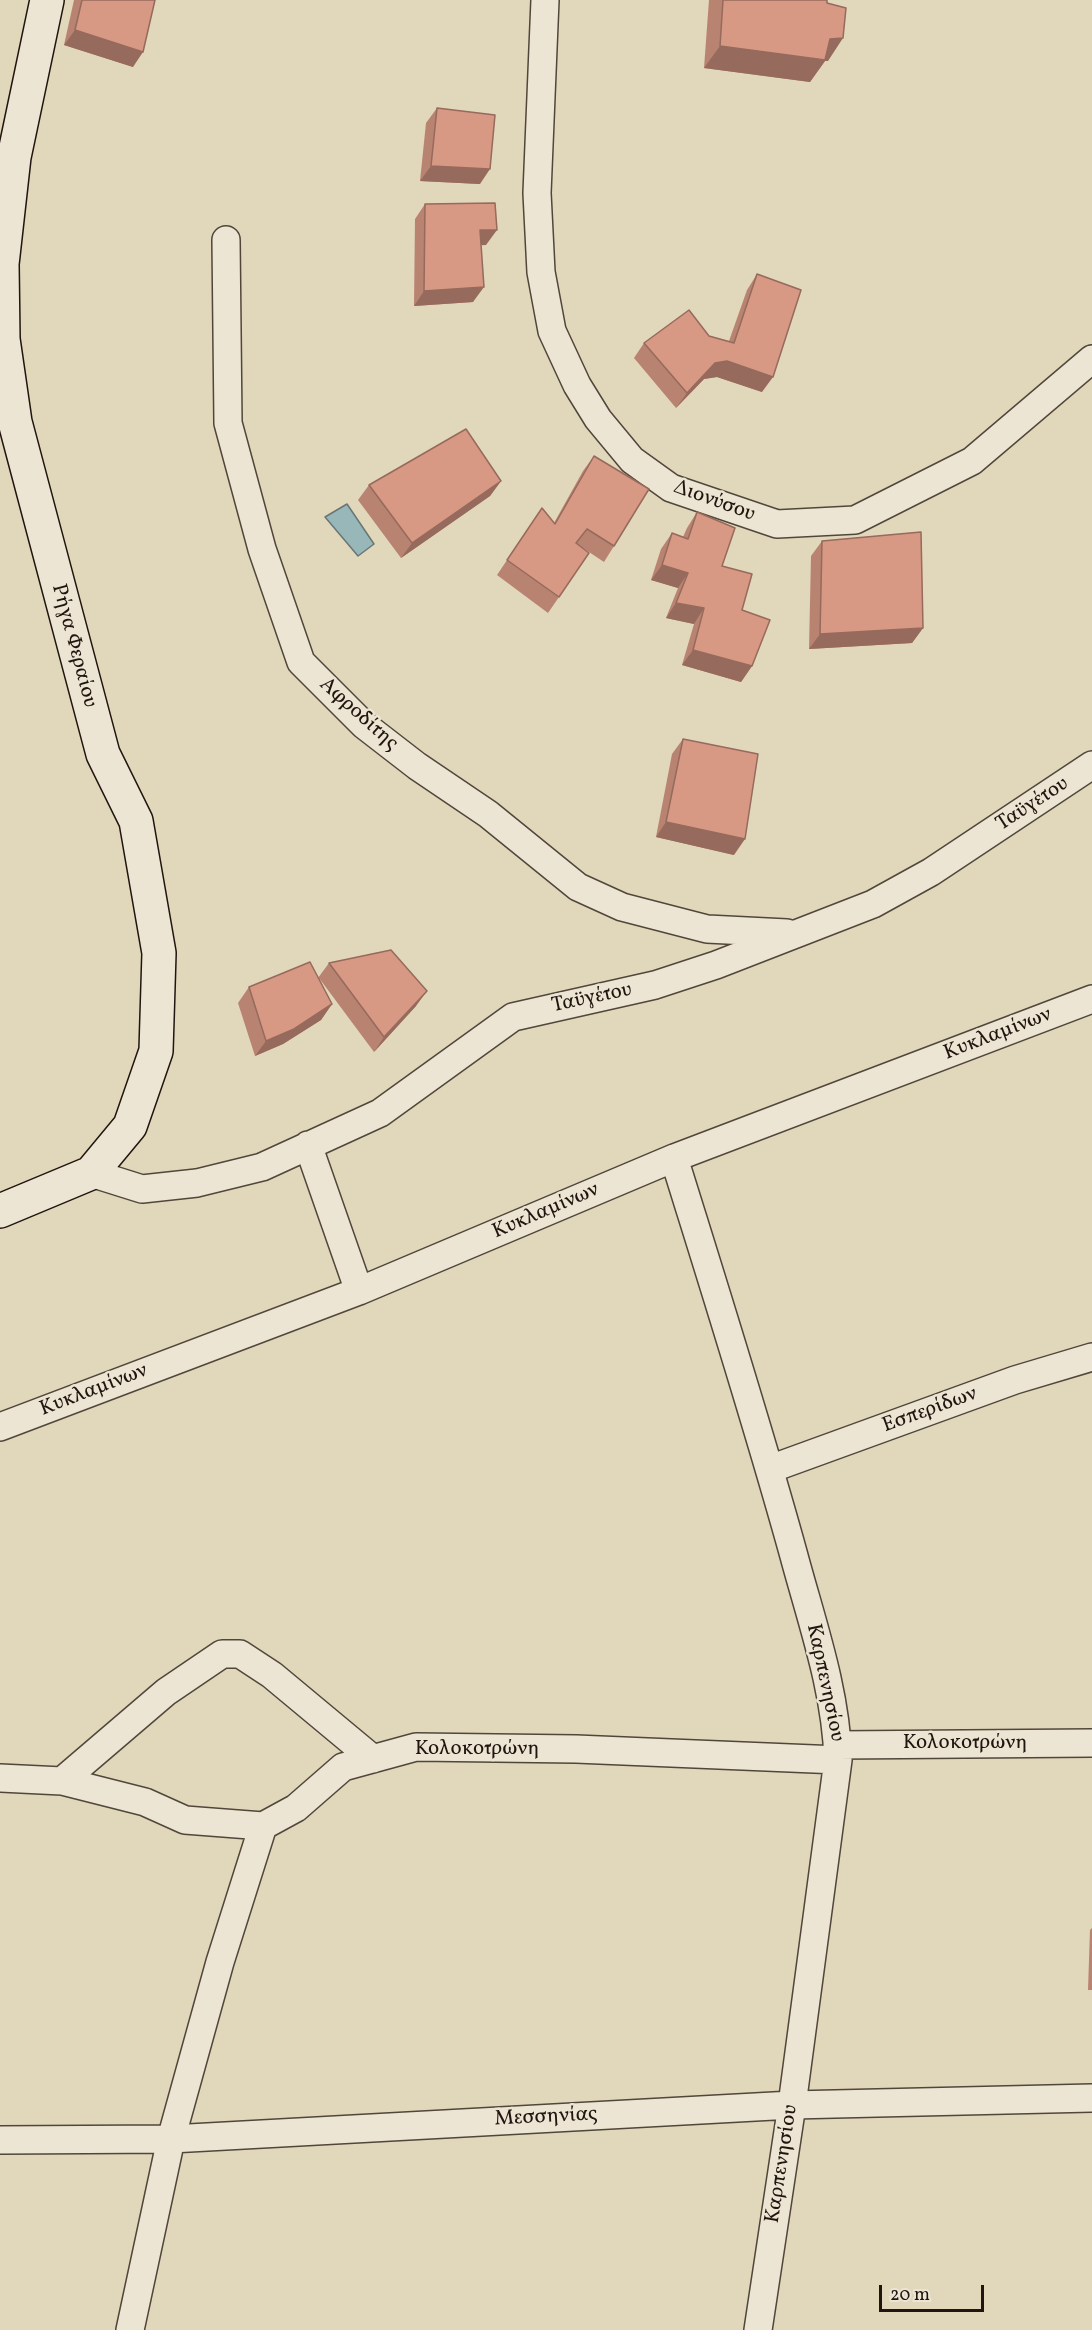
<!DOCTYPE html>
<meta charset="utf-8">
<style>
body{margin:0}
#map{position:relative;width:1092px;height:2330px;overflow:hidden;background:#e1d7bb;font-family:Vollkorn,serif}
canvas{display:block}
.scale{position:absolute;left:879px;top:2285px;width:105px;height:27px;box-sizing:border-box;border:3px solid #21150f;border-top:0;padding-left:8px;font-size:18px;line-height:21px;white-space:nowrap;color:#21150f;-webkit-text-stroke:4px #ece5d3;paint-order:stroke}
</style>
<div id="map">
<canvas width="1092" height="2330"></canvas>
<div class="scale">20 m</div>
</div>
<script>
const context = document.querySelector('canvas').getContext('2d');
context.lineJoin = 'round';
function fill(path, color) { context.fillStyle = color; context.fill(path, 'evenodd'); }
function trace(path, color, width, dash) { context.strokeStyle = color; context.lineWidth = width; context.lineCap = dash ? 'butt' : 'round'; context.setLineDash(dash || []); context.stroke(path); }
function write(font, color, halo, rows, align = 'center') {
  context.font = font + ' Vollkorn,serif'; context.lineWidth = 5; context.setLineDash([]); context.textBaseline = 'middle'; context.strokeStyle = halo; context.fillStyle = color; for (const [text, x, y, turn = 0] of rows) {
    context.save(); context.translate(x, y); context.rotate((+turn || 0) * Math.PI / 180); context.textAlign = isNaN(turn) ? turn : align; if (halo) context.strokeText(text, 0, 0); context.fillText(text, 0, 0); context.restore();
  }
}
const water = new Path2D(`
 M347 504 374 544 358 556 325 517Z`);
fill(water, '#97b7b9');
trace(water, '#687675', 1.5);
const street = new Path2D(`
 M545 0 537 193 541 272 552 331 577 385 598 419 632 460 671 488 777 524 855 520 972 461 1092 359
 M226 240 228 423 262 549 301 662 364 725 417 766 488 814 578 887 622 907 707 929 787 933
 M308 1145 359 1291
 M674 1158C715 1290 757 1422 794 1556 812 1623 836 1690 838 1760L792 2105 758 2330
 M91 1173 142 1189 197 1183 262 1167 380 1113 513 1017 655 985 716 965 873 904 931 872 1092 765
 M0 1427 359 1291 674 1158 1092 999
 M770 1469 1015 1380 1092 1357
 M838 1745 1092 1743
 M0 1778 62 1781 145 1802 185 1820 263 1826 296 1808 343 1767 416 1747 576 1749 838 1760
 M62 1781 166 1692 222 1654H240L272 1675 373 1759
 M0 2140 171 2139 792 2105 1092 2098
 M130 2330 171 2139 220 1962 263 1826`);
const secondary = new Path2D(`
 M0 1211 91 1173 130 1126 156 1051 159 953 136 821 103 754 15 422 3 339 2 264 14 157 47 0`);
trace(street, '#51463a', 30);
trace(secondary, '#21150f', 36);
trace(street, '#ece5d3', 27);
trace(secondary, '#ece5d3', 33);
fill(new Path2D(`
 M74 0H155L133 67 64 45Z
 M709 0H827L828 61H825L810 82 704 68Z
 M437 108 480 184 420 181 426 123Z
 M425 204 486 245H481L473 302 414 306 415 219Z
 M757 274 762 392 717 377 704 379 676 408 634 358 644 343 709 336 729 341 747 290Z
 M594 456 614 546 604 562 583 548 559 597 548 613 497 575 542 508 554 523 583 471Z
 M501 481 490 496 401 558 358 500 369 485Z
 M697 512 742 610 752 666 741 682 682 665 694 624 666 618 678 588 651 580 661 549 672 533 683 537 687 528Z
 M822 541 923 628 912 643 809 649 811 556Z
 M683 739 734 855 656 837 672 754Z
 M329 963 416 1006 374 1052 319 978 332 1004 321 1020 283 1044 255 1056 238 1003 249 987 318 978Z
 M1092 1928V1990H1088L1090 1930Z`), '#b98372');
fill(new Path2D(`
 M75 30 143 52 133 67 64 45Z
 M843 38 828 61H825L810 82 704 68 720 46Z
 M431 166 490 169 480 184 420 181Z
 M480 230H497L486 245 469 246Z
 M484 287 473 302 414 306 424 291Z
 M727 361 773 377 762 392 717 377 704 379 676 408 687 393 715 363Z
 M501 481 490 496 401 558 412 543Z
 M662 565 688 573 678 588 651 580Z
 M676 603 704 608 694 624 666 618Z
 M923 628 912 643 809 649 820 634Z
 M693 650 752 666 741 682 682 665Z
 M666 822 745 839 734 855 656 837Z
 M427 991 416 1006 374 1052 384 1037Z
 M332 1004 321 1020 283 1044 255 1056 266 1041Z`), '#966a5c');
const building = new Path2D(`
 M82 0H155L143 52 75 30Z
 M723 0H827V3L846 8 843 38 830 39 825 60 720 46Z
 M437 108 495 115 490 169 431 166Z
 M495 203 497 230H480L484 287 424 291 425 204Z
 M757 274 801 290 773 377 727 361 715 363 687 393 644 343 689 310 709 336 734 343Z
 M466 429 501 481 412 543 369 485Z
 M594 456 649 489 614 546 587 529 576 543 589 553 559 597 507 560 542 508 555 524Z
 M697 512 735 528 722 566 752 574 742 610 770 620 752 666 693 650 704 608 676 603 688 573 662 565 672 533 688 539Z
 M921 532 923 628 820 634 822 541Z
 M683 739 758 754 745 839 666 822Z
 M391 950 427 991 384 1037 329 963Z
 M310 962 332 1004 294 1029 266 1041 249 987Z`);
fill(building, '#d79884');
trace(building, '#966a5c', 1.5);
write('21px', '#21150f', '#ece5d3', [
 ["Διονύσου",714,502,20],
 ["Ρήγα Φεραίου",73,646,75],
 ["Αφροδίτης",358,715,42],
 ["Ταϋγέτου",1033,805,-33],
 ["Ταϋγέτου",592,999,-12],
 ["Κυκλαμίνων",998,1035,-21],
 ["Κυκλαμίνων",546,1212,-23],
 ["Κυκλαμίνων",94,1391,-21],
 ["Εσπερίδων",930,1411,-20],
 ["Καρπενησίου",824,1683,78],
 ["Κολοκοτρώνη",965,1744],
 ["Κολοκοτρώνη",477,1750],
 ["Μεσσηνίας",546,2118,-3],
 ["Καρπενησίου",783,2164,-81]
]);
</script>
